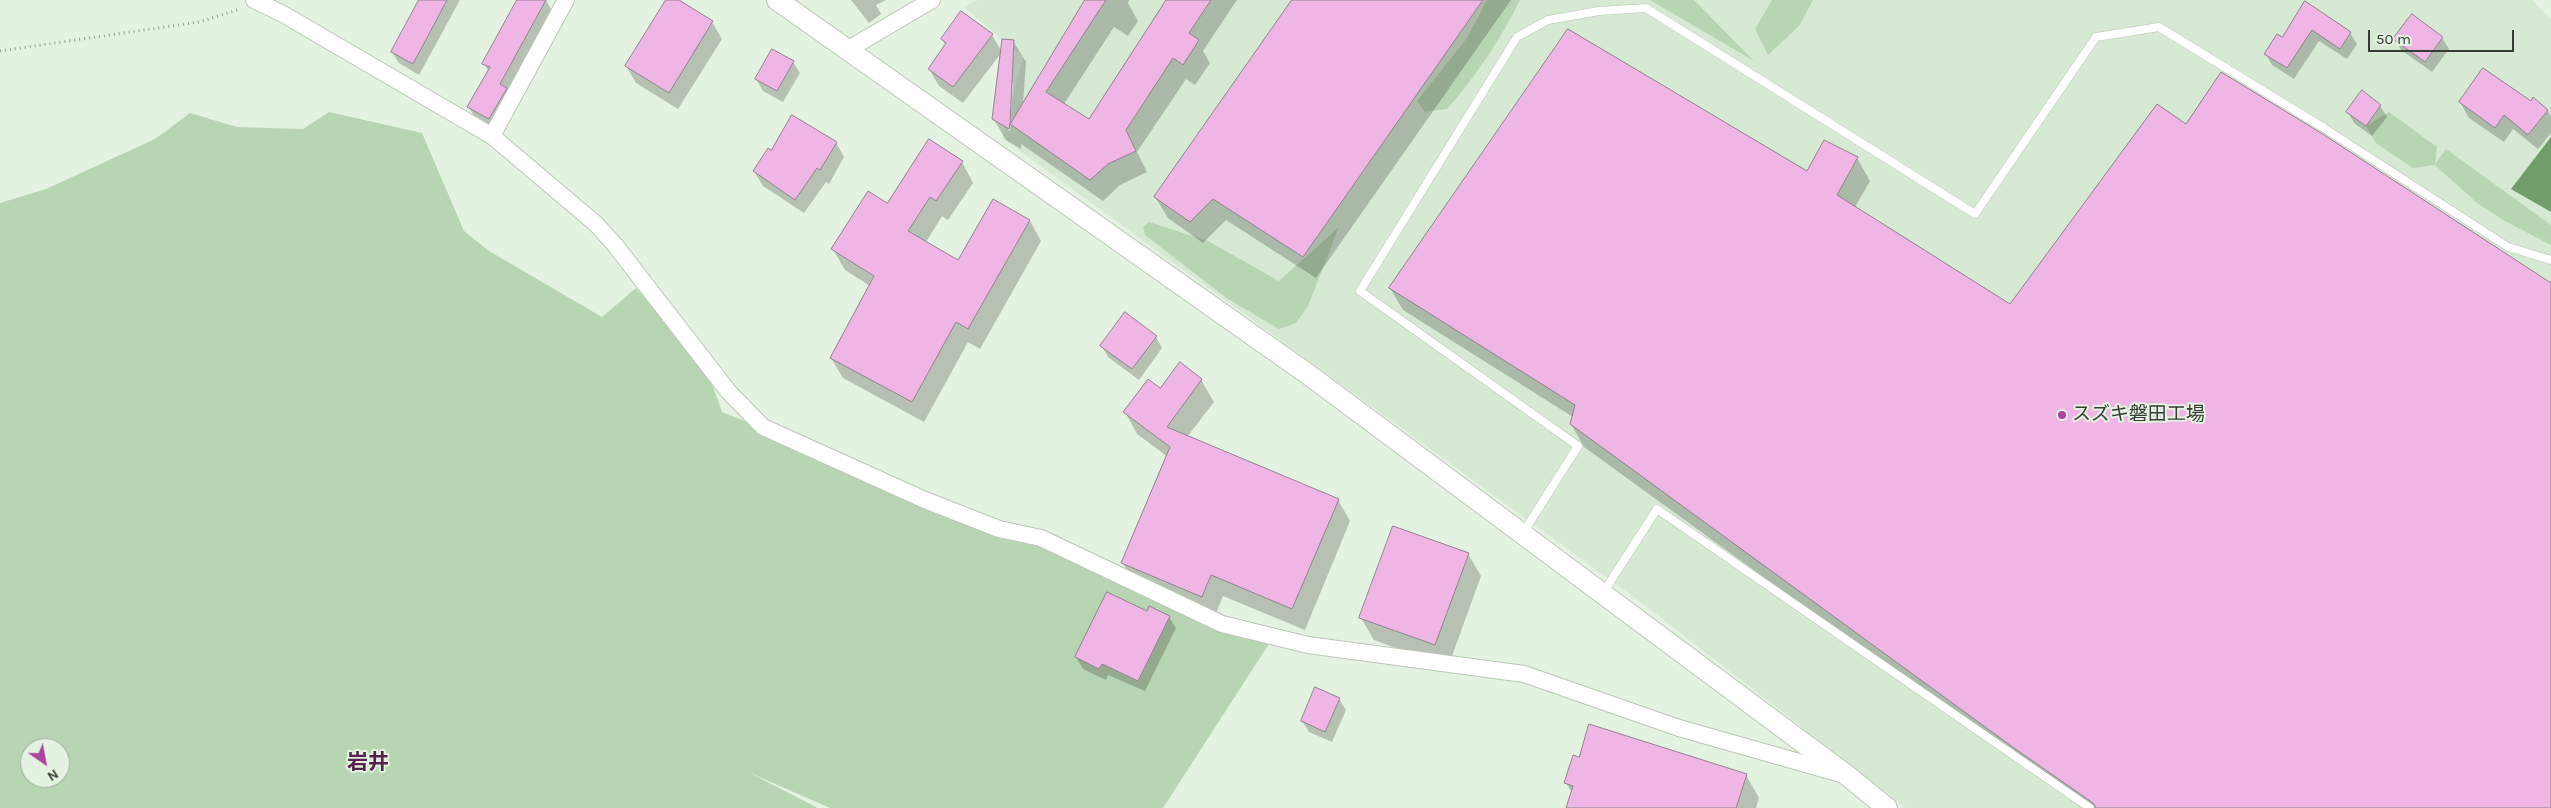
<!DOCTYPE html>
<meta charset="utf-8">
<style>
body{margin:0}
#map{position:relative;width:2551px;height:808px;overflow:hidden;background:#e4f2e1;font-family:Karla,sans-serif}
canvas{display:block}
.north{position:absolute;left:20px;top:738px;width:50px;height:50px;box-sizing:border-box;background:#e4f2e1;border:1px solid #9ea99c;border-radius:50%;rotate:147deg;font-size:14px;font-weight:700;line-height:20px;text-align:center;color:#363c35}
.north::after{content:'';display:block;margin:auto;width:18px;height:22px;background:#ae42a2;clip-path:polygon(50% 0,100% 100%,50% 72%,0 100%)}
.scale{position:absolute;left:2368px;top:30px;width:146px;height:22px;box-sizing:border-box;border:2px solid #363c35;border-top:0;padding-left:6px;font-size:15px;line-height:18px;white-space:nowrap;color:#363c35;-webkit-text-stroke:4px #e4f2e1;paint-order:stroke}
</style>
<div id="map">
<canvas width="2551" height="808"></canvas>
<div class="north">N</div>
<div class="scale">50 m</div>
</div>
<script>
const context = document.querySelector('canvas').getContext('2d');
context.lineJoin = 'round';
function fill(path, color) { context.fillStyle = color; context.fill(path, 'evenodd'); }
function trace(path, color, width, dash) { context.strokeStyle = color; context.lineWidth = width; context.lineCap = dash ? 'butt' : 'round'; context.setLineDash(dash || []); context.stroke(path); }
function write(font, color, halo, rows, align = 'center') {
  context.font = font + ' Karla,"Noto Sans JP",sans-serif'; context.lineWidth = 4; context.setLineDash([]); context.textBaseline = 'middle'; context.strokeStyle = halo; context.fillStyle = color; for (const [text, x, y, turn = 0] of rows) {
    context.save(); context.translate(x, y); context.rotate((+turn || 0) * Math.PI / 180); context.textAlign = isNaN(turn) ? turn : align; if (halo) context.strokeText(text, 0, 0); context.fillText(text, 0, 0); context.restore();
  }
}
fill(new Path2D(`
 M977 0H2532L2551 20V808H1906L1638 600 1002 138 1023 57 964 7Z`), '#d6e9d2');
fill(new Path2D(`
 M1487 0H1520C1500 40 1477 75 1447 109L1425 112 1417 101 1467 38Z
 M1650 0H1694L1754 61Z
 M1772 0H1813L1799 26 1768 55 1755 29Z
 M329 112 422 133 464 231 489 251 602 317 636 288 708 373 722 412 1274 636 1163 808H830L748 772 818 808H0V203L46 189 155 139 190 113 237 127 303 129ZM30 748H60V778H30Z
 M2389 112 2437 147 2435 164 2446 149 2551 225V245L2503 220 2477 203 2435 165 2413 168 2376 143 2366 126Z
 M1149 222 1208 241 1279 281 1339 227 1308 306 1296 323 1279 329 1228 299 1145 235 1143 227Z`), '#b8d5b3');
fill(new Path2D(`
 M2551 137V212L2511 189Z`), '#709d69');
fill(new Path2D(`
 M420 0H460L419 75 399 63 392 52Z
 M519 0H546L552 11 496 129 475 118 469 107 489 72 484 64Z
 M668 0H676L712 22 722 39 678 109 636 83 626 66Z
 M851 0H886L876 5 881 14 869 23Z
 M1087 0H1129L1128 3 1138 21 1128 36 1114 27 1064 104 1089 121 1167 0H1237L1203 51 1210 63 1195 85 1186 79 1137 152 1147 172 1120 185 1103 201 1021 144V149L1006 140 993 118 1013 41 1026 62 1023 104ZM1012 83H1013L1010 131 1008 130Z
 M1293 0H1511L1316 278 1226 220 1203 243 1168 218 1155 197Z
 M2306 3 2350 33 2357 44 2347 59 2319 41 2294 79 2272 65 2266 54 2282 38Z
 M992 35 1002 52 963 103 939 86 929 69 946 46 942 39Z
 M2442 38 2449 49 2432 72 2401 50 2395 39Z
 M793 62 800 73 783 102 763 91 756 79Z
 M2533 99 2548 111 2551 117V133L2538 149 2513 129 2504 142 2469 118 2460 102H2531Z
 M2380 106 2387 117 2372 136 2354 123 2348 112Z
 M2187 125 2551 284V808H2082L1584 447 1571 424 1573 417 1403 310 1390 288 1857 158 1870 181 1855 207 2010 306Z
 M836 143 844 157 829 184 826 182 804 213 763 186 754 171 771 152Z
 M962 162 973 183 948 220 942 216 926 242 959 261 1030 221 1041 241 980 349 968 342 924 422 843 378 831 358 870 286 845 270 833 249 887 204Z
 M1156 337 1162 348 1139 380 1108 357 1102 346Z
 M1201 380 1214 402 1187 437 1338 500 1350 521 1305 630 1223 596 1214 618 1135 585 1123 563 1168 457 1137 434 1125 412 1160 390Z
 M1468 554 1481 576 1448 667 1374 640 1361 618Z
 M1147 612 1169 617 1176 628 1145 691 1108 675 1106 680 1083 669 1076 657Z
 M1339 699 1346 710 1332 742 1309 732 1302 721Z
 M1746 775 1759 798 1756 808H1567L1572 793 1566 783Z`), '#0003');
const building = new Path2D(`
 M419 0H447L413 64 391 52Z
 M517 0H546L500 84 507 88 489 119 467 107 490 67 482 64Z
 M666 0H679L713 21 669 93 625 66Z
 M1085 0H1106L1046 92 1089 119 1166 0H1211L1189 33 1199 40 1183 65 1173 58 1126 130 1136 151 1108 164 1090 180 1010 124 1009 129 992 119 1002 39 1014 40 1010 124Z
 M1292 0H1483L1303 257 1213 199 1190 222 1154 197Z
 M2305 1 2351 32 2340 49 2312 30 2287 68 2264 54 2277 34 2282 37Z
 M961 11 993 34 953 87 928 69 946 43 941 39Z
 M2412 14 2443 37 2425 62 2393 39Z
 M1568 29 1807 171 1824 140 1858 157 1837 195 2010 304 2157 104 2186 124 2221 72 2321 133 2551 283V808H2096L2093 803 2014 748 1570 424 1575 405 1389 288Z
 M772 49 794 61 777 91 755 79Z
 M2483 68 2531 101 2533 97 2548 110 2528 135 2504 115 2495 128 2459 102Z
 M2362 90 2381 105 2366 126 2346 112Z
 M792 115 837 142 820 170 817 168 795 200 753 171 768 148 771 150Z
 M929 139 963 161 936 201 930 197 908 231 958 260 993 199 1030 220 968 329 956 322 912 402 830 358 874 276 831 249 868 191 887 203Z
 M1125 312 1157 336 1132 369 1100 346Z
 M1180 362 1202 379 1167 427 1339 499 1292 609 1211 575 1202 597 1121 563 1170 447 1123 412 1148 379 1160 388Z
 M1393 526 1469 553 1435 645 1359 618Z
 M1107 592 1147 611 1149 606 1170 616 1138 681 1102 664 1099 669 1075 657Z
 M1315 687 1340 698 1325 732 1301 721Z
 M1589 724 1747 774 1736 808H1566L1573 786 1564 783 1573 755 1579 757Z`);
fill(building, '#eeb5e5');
trace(building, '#91828e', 1);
const service = new Path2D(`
 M1523 533 1578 446 1360 291 1517 37 1548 20 1599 11 1646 8 1975 214 2096 37 2159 27 2324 128 2508 247 2551 260
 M1603 593 1657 509 2090 808`);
const minor = new Path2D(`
 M254 0 283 14 492 136 596 224 615 245 728 391 763 427 925 500 999 529 1041 538 1222 624 1308 645 1524 674 1679 728 1841 774
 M847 50 932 0
 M492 136 566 0`);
const tertiary = new Path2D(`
 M777 0 1309 375 1849 777 1887 808`);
trace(service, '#bac7b7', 9);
trace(minor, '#bac7b7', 18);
trace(tertiary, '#bac7b7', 22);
trace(new Path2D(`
 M0 51 199 22 240 9`), '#959f93', 3, [1, 4]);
trace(service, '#fff', 8);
trace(minor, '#fff', 16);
trace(tertiary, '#fff', 20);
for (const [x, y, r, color] of [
 [2062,415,5,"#ae42a2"]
]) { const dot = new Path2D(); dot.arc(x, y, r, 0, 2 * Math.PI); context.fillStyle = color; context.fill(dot); trace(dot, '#e4f2e1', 2); }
write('19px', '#363c35', '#e4f2e1', [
 ["スズキ磐田工場",2072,415]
], 'left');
write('bold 21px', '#572250', '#e4f2e1', [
 ["岩井",368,763]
]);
</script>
